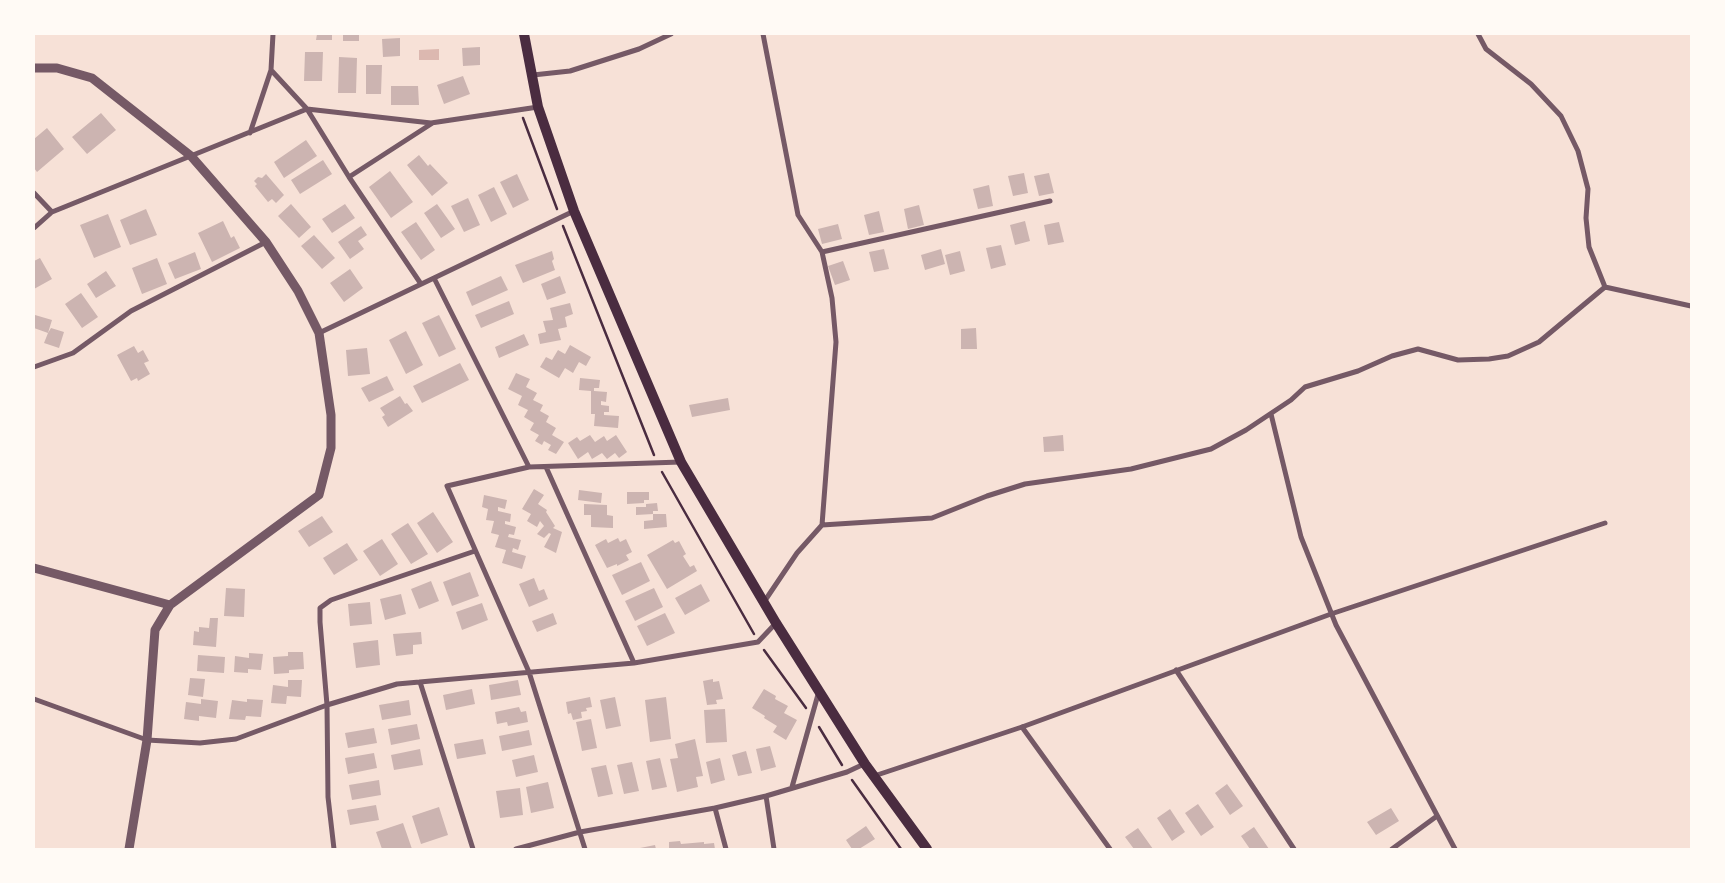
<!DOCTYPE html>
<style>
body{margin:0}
#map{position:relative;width:1725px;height:883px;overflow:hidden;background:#f7e1d7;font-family:"DejaVu Sans",sans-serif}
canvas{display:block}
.frame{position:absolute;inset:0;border:35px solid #fffaf5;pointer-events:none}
</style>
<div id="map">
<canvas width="1725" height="883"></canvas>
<div class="frame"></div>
</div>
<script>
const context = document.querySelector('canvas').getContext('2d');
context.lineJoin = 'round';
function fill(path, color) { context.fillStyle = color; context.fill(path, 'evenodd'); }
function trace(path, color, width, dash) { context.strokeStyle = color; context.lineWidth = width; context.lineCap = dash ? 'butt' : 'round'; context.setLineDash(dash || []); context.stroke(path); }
fill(new Path2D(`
 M439 49V60H419V50Z`), '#dcb8b0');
fill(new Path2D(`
 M317 34H332V40H316Z
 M343 34H359V41H343Z
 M400 38V56L383 57 382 39Z
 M480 47V65L463 66 462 48Z
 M305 52H323L322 81H304Z
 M339 57 357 58 356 93H338Z
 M366 65H382L381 94H366Z
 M463 76 470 94 444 104 437 85Z
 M391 86H418L419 105H391Z
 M101 113 116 130 87 154 72 137Z
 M47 128 64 149 37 172 34 168V139Z
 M306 140 317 156 284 178 274 162Z
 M419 155 428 166 430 164 448 183 432 196 407 165Z
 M323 160 332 174 300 194 291 180Z
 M390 171 413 202 391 218 369 187Z
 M1024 173 1028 193 1013 196 1008 176Z
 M1049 173 1054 193 1039 196 1034 176Z
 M266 174 284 195 276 203 272 199 268 202 255 186 257 184 254 181 258 177 262 178Z
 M517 174 529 200 513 208 500 182Z
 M989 185 993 206 978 209 973 189Z
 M494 187 507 214 491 222 478 195Z
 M468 198 480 225 464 232 451 206Z
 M291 204 311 227 299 238 278 216Z
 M345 204 355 218 332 233 322 219Z
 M437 204 455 229 441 238 424 213Z
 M919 205 924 225 908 229 904 209Z
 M146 209 157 235 130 245 120 220Z
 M879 211 884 232 869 235 864 215Z
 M108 214 121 247 94 258 80 225Z
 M223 221 231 238 234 236 240 248 212 262 198 233Z
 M1025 221 1030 241 1015 245 1010 225Z
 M416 222 435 250 421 260 401 232Z
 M1059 222 1064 242 1048 245 1044 225Z
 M838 224 842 239 822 244 818 229Z
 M361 226 367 235 358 241 364 249 350 259 338 242Z
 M314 235 335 258 322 269 301 246Z
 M1001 245 1006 265 991 269 986 248Z
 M884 249 889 269 874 272 869 252Z
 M941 249 945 264 925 270 921 255Z
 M552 251 554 259 552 261 555 270 523 283 515 265Z
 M960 251 965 271 950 275 945 255Z
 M195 252 201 269 175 279 168 263Z
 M40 258 52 279 34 289V261Z
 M157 258 167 284 142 294 132 268Z
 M843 261 850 280 835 285 828 266Z
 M350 269 363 288 344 302 330 283Z
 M106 271 116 286 96 298 87 284Z
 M501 276 508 290 472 306 466 292Z
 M560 276 566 293 547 300 541 284Z
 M81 293 98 317 82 328 65 304Z
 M509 301 514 314 481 328 475 315Z
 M570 303 573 314 565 317 567 327 558 329 561 340 540 344 538 334 546 332 543 321 553 320 550 308Z
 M35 315 52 320 48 333 51 328 64 332 59 348 44 343 48 333 34 328Z
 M439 315 456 349 439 357 422 323Z
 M976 328 977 349H961V329Z
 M406 331 423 365 406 374 389 340Z
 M524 334 529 345 499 358 495 347Z
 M570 345 591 357 586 366 579 362 573 373 565 368 559 378 540 367 546 357 552 360 558 350 565 354Z
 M134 346 138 353 143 350 149 361 144 363 150 374 138 381 137 378 131 381 117 355Z
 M367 348 370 374 348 376 346 350Z
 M460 363 469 380 422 403 413 386Z
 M516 373 530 379 526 387 537 393 533 400 543 405 540 411 549 416 546 422 556 428 552 435 564 442 556 454 548 450 551 445 544 441 542 445 535 441 539 435 530 430 534 423 524 417 528 410 518 405 522 396 508 389Z
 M387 376 394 390 369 402 361 388Z
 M580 378 600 380 599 388H594V391L607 392 606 402 601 401V405L609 406V412H604V415L619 416 618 428 594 426 595 414H591V391L579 390Z
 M400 396 405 404 407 403 413 411 388 427 382 417 385 415 380 408Z
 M728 398 730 410 692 417 689 405Z
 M590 435 595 442 604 436 607 441 616 435 627 452 619 458 615 453 607 459 602 453 592 459 588 452 578 459 568 443 577 437 580 441Z
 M1063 435 1064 451 1044 452 1043 437Z
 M534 489 544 495 538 504 547 510 546 512 555 526 553 528 562 532 556 553 544 547 551 534 549 533 544 538 537 534 544 526 540 521 537 527 527 521 531 514 522 509Z
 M579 490 602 493 601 503 578 500Z
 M627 492H649V500H644V503L627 504Z
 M484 495 507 500 505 509 498 507V511L511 514 510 522 505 521V524L516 527 514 535 509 534 508 537 521 540 518 550 513 548 512 552 526 556 522 569 502 563 506 550 495 547 499 535 491 533 494 521 486 520 488 509 482 507Z
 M657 503 658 511H653V514L636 515V507H646V504Z
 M584 504 607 505V515L613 516V528L591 527V515H584Z
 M433 512 453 542 437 553 417 523Z
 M653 514H666L667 527 644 529V521L653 520Z
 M322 516 333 532 309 547 298 531Z
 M408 523 428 554 411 564 391 534Z
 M618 538 620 542 626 539 632 552 626 555 629 560 617 566V564L607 568 595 545 606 539 608 543Z
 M382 539 398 564 380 576 363 551Z
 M673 540 675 543 679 541 686 554 683 556 690 567 694 565 697 571 667 589 647 555Z
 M347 543 358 560 334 575 323 558Z
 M641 562 650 581 622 595 612 575Z
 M470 572 479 596 452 606 443 582Z
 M534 578 539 591 544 589 548 599 529 607 519 584Z
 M431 581 439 601 419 609 411 589Z
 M701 584 710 601 685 615 675 598Z
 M226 588 245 589 244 617 224 616Z
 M654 588 663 607 635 621 625 601Z
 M401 594 406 614 385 620 380 599Z
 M370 602 372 624 350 626 348 604Z
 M482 603 488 620 462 630 456 612Z
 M553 613 557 624 537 632 532 621Z
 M665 613 675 633 647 646 637 626Z
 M210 618H218L216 647 193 645 194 631 199 632V627L209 628Z
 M421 632 422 644 413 645V654L396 656 393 634Z
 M378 640 380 665 356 668 353 643Z
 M288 652H303L304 669 289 670V673L274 674 273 657 288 656Z
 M249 653 263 654 261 670 248 669V673L234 672 235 656 249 658Z
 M198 655 225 657 224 673 197 671Z
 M190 678 205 679 203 697 188 695Z
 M713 679V682L719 681 723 699 716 700 717 704 707 705 703 681Z
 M288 680H302L301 697 287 696 286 704 271 703 273 685 288 687Z
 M518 680 521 695 491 700 489 685Z
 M472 689 475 704 446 710 443 695Z
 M764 689 776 696 775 699 788 706 784 713 797 720 786 740 773 732 777 726 764 718 765 716 752 708Z
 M590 697 592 707 586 708 587 711 581 712 582 718 573 720 571 713 568 714 566 702Z
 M615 697 621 726 606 729 600 700Z
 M666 697 671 739 650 742 645 700Z
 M201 699 218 701 216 718 199 716V721L184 719 186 702 201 704Z
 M247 699 263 700 261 717 246 716 245 720 229 719 232 700 247 702Z
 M409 700 411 715 382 720 379 705Z
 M519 707 521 712 526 711 528 722 508 726 507 722 497 724 495 712Z
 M725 709 727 742 706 743 704 710Z
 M591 719 597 748 582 751 576 722Z
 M417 724 420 739 391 745 388 729Z
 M374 728 377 743 348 748 345 733Z
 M529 730 532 745 502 751 499 736Z
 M483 739 486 754 457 759 454 744Z
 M695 739 703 776 696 777 698 787 677 792 670 759 678 758 675 744Z
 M770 746 776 767 761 771 756 749Z
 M420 749 423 765 394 770 391 755Z
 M746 751 752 773 738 776 732 755Z
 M374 753 377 768 348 774 345 758Z
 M534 755 538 772 516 777 512 760Z
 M660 758 667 787 652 790 646 761Z
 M720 758 725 780 711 784 706 762Z
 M632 762 639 791 624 794 617 765Z
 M606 765 613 794 598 797 591 768Z
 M379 780 381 795 352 800 349 785Z
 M548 782 554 808 531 813 526 787Z
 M1227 784 1243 806 1230 815 1215 793Z
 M520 788 523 815 500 818 496 791Z
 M1198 804 1214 827 1201 836 1185 813Z
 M376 805 379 820 350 825 347 810Z
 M439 807 448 835 421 844 412 816Z
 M1391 808 1399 821 1376 835 1367 822Z
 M1170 809 1185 832 1172 841 1157 818Z
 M403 823 412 849H382L376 832Z
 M866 826 875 839 859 849H852L846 840Z
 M1254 827 1269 849H1250L1241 836Z
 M1138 828 1153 849H1134L1125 837Z
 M680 841 681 844 704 842V844L714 843 715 849H669V842Z
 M655 845 656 849H640V848Z`), '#ccb4b1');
trace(new Path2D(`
 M523 118 557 209
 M563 226 654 455
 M662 472 754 634
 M764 650 806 708
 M819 727 842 765
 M852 780 901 849`), '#4a2c40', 2.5);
trace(new Path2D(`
 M763 34 798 215 822 252 832 298 836 342 822 525
 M1478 34 1486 49 1531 84 1561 116 1578 151 1588 189 1586 218 1589 247 1605 287 1691 306
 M271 70 307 109 349 177 421 284
 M533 75 570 71 639 49 671 34
 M250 133 271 70 273 34
 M349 177 431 124
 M34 193 52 212
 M34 228 52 212 307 109 431 123 538 107
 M822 252 1050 201
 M434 278 529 467
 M319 333 574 211
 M34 367 73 353 131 311 266 242
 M1271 414 1301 537 1336 625 1455 849
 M546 467 634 663
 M764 602 797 553 822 525 932 518 987 496 1025 484 1131 469 1211 449 1246 430 1291 400 1305 387 1358 371 1392 356 1418 349 1458 360 1489 359 1508 356 1539 342 1605 287
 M1176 670 1294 849
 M420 682 473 849
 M34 699 147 740 200 743 236 739 327 705 397 684 634 663 758 642 776 623
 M1022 727 1110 849
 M874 776 1022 727 1331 614 1605 523
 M792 787 819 691
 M766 796 774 849
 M715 808 726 849
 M334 849 328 797 327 705 320 622V608L331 600 475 551
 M516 849 580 832 715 808 766 796 847 772 864 764
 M585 849 529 672 447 486 529 467 681 462
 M1392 849 1437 816`), '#755966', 5);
trace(new Path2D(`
 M34 68H57L92 78 191 156 266 242 298 291 319 333 331 415V448L319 495 170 605 155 630 147 740 129 849
 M34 568 170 605`), '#755966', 9);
trace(new Path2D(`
 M524 34 538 107 574 211 681 462 776 623 865 764 927 849`), '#4a2c40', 10);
</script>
